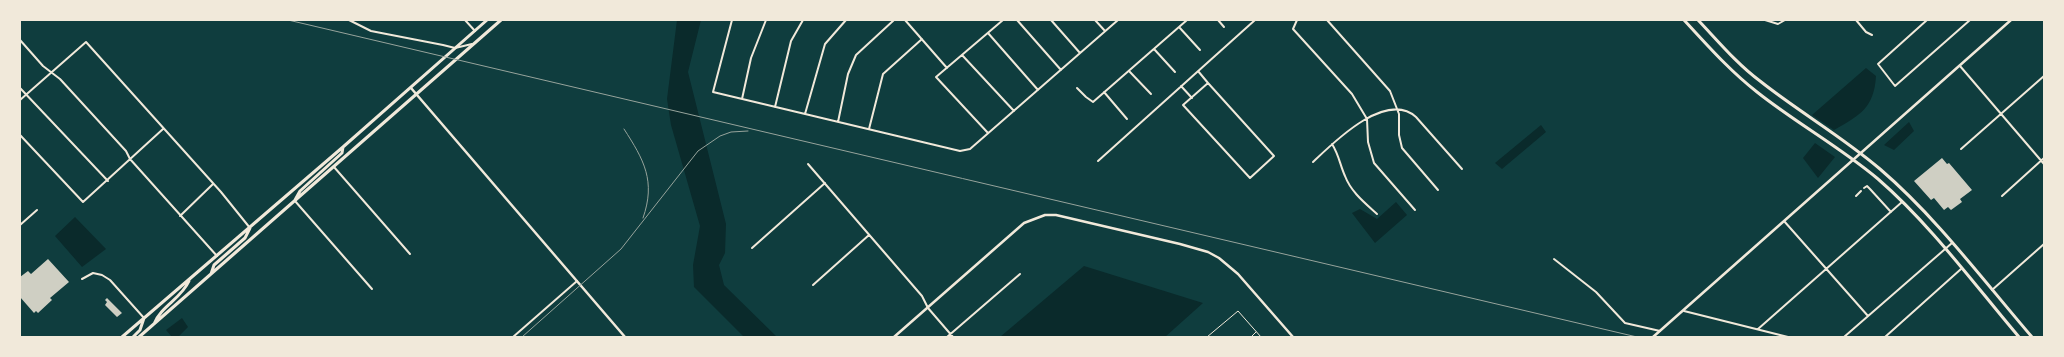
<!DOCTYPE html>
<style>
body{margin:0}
#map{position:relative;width:2064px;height:357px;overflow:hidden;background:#0f3d3e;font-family:"Titillium Web",sans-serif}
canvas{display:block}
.frame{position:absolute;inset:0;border:21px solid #f1e9da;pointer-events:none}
</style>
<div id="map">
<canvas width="2064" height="357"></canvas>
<div class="frame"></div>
</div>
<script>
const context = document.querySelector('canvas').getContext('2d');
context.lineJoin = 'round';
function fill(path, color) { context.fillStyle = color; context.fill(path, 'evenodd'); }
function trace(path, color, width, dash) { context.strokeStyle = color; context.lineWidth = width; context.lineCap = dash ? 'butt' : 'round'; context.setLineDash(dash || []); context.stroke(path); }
fill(new Path2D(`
 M677 20H701L688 72 726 224 725 253 719 265 724 285 777 337H744L694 287 693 265 700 226 671 125 667 99Z
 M1866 68 1876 76C1874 108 1860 115 1834 130L1812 115Z
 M1909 122 1914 131 1894 150 1884 145Z
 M1541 125 1546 132 1502 169 1495 163Z
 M1815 143 1835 157 1818 178 1803 158Z
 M1396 202 1407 215 1375 243 1352 213 1360 209 1377 219Z
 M75 217 106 249 82 267 55 236Z
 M1084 266 1203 303 1165 337H1000Z
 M182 318 188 327 178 337H172L166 330Z`), '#0a2a2b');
fill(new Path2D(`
 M1942 158 1947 164 1949 163 1972 190 1960 199 1962 202 1951 210 1948 207 1944 210 1934 198 1931 200 1914 181Z
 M48 259 69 282 50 298 52 300 38 313 36 311 34 313 20 297V277L28 271 31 274Z
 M107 298 122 313 117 317 105 305 107 302 105 300Z`), '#cfcfc3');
trace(new Path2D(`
 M1207 337 1238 311 1261 337
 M1251 337 1256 332`), '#f1e9da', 1);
trace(new Path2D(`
 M349 20 371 31 443 45 455 48 472 44
 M465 20 475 31
 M732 20 713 92 960 151 970 149 1118 20
 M905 20 947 68
 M1017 20 1061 70
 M1051 20 1080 53
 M1095 20 1105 31
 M1218 20 1224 27
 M1297 20 1293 29 1352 94 1367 119 1368 142 1374 163 1415 210
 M1327 20 1390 91 1399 114V135L1402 148 1438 190
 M1765 20 1778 24 1785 20
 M1856 20 1866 32 1872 35
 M1927 20 1878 64 1895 86 1970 20
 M1179 27 1200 50
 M988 33 1038 90
 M20 40 43 66 60 79 126 151 130 159 217 256
 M1154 49 1175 72
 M962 55 1014 111
 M1960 66 2044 164
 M1129 71 1151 94
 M1198 71 1208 83
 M1208 83 1274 156 1250 178 1183 105Z
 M1181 86 1192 98
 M20 88 108 181
 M1077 88 1086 97 1093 102 1187 20
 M1104 92 1127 119
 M742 99 751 58 766 20
 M20 100 86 42 221 192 250 228
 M775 107 791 41 803 20
 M805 114 825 44 846 20
 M838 122 848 74 856 55 894 20
 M869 129 883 74 922 39
 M988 133 936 77 1003 20
 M20 135 83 202 163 129
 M1332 144C1339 155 1340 165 1345 176 1351 192 1365 203 1377 214
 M1961 149 2044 76
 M1098 161 1255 20
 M1313 162C1334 142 1386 90 1416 117L1462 169
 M808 164 922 296 928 308 953 337
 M334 167 410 254
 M1864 188 1867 186 1870 189 1891 212
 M1856 196 1861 191
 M2002 196 2044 158
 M295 201 372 289
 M180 216 213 184
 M1784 221 1868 316
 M20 225 37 210
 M752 248 825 183
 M1554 259 1596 292 1625 323 1660 331
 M82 279 93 273 102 275 110 280 144 318
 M813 285 869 235
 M1992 290 2044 244
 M1684 311 1788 337
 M1758 329 1902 202
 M513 337 577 281
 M947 337 1020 274
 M1844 337 1952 243
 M1885 337 1961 269`), '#f1e9da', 2);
trace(new Path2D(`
 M411 88 625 337
 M894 337 1024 223 1045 215H1056L1180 244 1208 252 1219 258 1238 274 1293 337
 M1653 337 2011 20`), '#f1e9da', 2.5);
trace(new Path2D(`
 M1684 20C1707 45 1730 71 1757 92 1796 123 1840 147 1878 179 1931 225 1974 284 2019 337
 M1698 20C1718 41 1737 64 1760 81 1799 112 1843 137 1880 169 1937 218 1983 280 2032 337
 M295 200 300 191 342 153 343 147
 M211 274 214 265 245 238 250 228
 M154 324C161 306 181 299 189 281
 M122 337 343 147 487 20
 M133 337 140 330 144 318
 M139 337 501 20`), '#f1e9da', 3);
trace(new Path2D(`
 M288 20 1637 337
 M624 129C644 160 656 181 643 218
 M522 337 621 249 698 151 720 136 731 132 748 131`), '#97a49c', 1);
</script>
